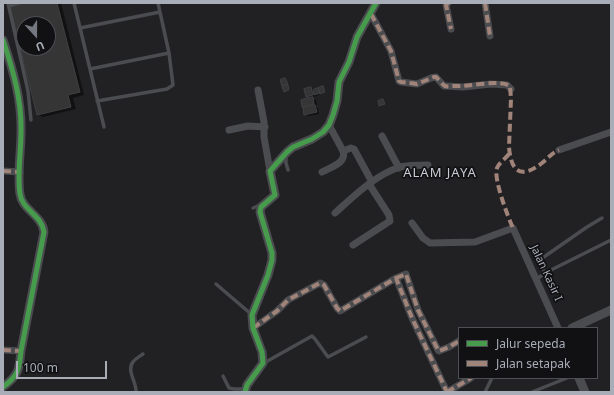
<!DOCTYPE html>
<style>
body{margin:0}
#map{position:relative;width:614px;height:395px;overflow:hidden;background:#171717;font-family:"Noto Sans",sans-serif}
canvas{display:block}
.frame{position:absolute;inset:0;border:4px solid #a8adb8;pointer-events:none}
.legend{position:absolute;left:458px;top:327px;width:140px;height:52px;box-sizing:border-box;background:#111113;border:1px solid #4d4f55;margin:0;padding:5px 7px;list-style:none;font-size:12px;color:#a8adb8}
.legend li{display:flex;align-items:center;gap:8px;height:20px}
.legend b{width:20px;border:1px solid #4d4f55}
.north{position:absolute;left:16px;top:16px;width:40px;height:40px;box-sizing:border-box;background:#111113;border:1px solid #4d4f55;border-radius:50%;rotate:159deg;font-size:11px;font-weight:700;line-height:16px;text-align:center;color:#a8adb8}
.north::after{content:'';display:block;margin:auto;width:14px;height:18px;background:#757880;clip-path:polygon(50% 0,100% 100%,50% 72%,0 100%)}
.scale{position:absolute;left:16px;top:361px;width:91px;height:18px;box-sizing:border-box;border:2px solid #a8adb8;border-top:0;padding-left:5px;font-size:12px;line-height:14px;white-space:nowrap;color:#a8adb8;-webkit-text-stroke:3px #111113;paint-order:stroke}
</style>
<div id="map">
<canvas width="614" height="395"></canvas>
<div class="frame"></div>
<ul class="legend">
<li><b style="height:5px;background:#469c4c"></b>Jalur sepeda</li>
<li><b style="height:5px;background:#a18479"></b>Jalan setapak</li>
</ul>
<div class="north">U</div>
<div class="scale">100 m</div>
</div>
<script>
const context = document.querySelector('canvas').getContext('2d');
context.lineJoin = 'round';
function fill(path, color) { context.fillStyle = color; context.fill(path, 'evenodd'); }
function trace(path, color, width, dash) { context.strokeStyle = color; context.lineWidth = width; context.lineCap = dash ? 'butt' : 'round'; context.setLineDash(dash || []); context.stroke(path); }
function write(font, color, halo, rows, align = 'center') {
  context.font = font + ' "Noto Sans",sans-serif'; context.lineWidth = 3.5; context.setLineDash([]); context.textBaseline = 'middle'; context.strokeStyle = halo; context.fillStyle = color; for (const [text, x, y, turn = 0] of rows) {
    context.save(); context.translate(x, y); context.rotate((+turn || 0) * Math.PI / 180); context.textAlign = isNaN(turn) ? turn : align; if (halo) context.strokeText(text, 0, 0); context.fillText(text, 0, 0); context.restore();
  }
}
fill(new Path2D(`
 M3 3H611V392H3ZM24 24H48V48H24ZM459 328H597V378H459Z`), '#212123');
fill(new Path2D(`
 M31 3H61L84 95 73 98 76 109 43 117 38 115 11 8ZM24 24H48V48H24Z
 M285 79 290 90 286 92 281 80Z
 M323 87 325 92 312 98 316 100 317 105 314 106 318 108 319 114 308 116 305 114 307 108 303 106 310 98 307 96 311 88 314 90Z`), '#0007');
const building = new Path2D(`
 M27 3H57L80 92 68 95 71 107 37 115 10 7ZM24 24H48V48H24Z
 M285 78 288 84 282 86 280 80Z
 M288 85 289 90 284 92 282 87Z
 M323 86 325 92 320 94 318 88Z
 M311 87 313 95 306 97 304 89Z
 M318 88 320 93 314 95 313 90Z
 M313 97 314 104 302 107 301 100Z
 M383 99 385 104 379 106 378 101Z
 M315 105 317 112 304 115 303 108Z`);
fill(building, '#353536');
trace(building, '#3f4043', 1);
trace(new Path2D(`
 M8 3 28 91 31 120
 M74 3 104 127
 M9 6 18 3
 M80 28 160 12
 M90 69 169 53
 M97 101 167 89 173 85 169 53 158 3
 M286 157V163L288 170
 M253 208 260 205
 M545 273 540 264 541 259 587 227 602 218
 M537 279 545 273 611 240
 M216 284 251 314
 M264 363 312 336 315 339 328 357 366 337
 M223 376 229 388 234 389H245
 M136 392C137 383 126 370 133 362 135 359 140 356 143 354
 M485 392 492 378
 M532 392 567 378`), '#4b4c50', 3.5);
trace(new Path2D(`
 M448 3 446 5 451 29
 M485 3 490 36
 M371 14 391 51 399 81 401 82 417 84 431 78 436 77 444 86H447L463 87 491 84 507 85 511 89
 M258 90 264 122V137L270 171
 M229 130 248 126 265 127
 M382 136 399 168
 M559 150 611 132
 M343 151 351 148 354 149 372 182
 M3 171 20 172
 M322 172C331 167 347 163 343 151L329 125
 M335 213C354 196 375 175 400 167 409 165 418 165 428 165
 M412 223 423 238 430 243 475 242 513 228 558 328
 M353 245 390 221 389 215 369 184
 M396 278 406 274 418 310 438 350 439 351 449 347 459 341
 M253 328 277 311 288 300 320 283 324 285 337 308 340 311 396 278 412 318 447 392
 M3 350 21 351
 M447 392 471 378`), '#4b4c50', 7);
trace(new Path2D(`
 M3 40C13 70 22 100 21 133 21 151 17 176 20 194 22 210 42 215 44 232L21 351C19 370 19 375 3 387
 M572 328 611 310
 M579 378 585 392
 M245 392 247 385 263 363 262 352 253 328 252 315 268 275 272 260V253L260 212 261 207 275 195 270 171 287 152 293 147 312 139 323 132 329 125 333 115 337 101 339 82 349 62 357 37 376 3`), '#4b4c50', 9);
trace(new Path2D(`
 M448 3 446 5 451 29
 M485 3 490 36
 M371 14 391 51 399 81 401 82 417 84 434 77H436C439 80 442 84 445 86 448 87 451 86 454 86 468 87 499 79 510 86L511 99 509 147C511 171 520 180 542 163 548 158 552 153 559 150
 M509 154C506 158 499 163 497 168 493 178 508 217 513 228
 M3 171 20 172
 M396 278 406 274 418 310 438 350 439 351 449 347 459 341
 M253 328 277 311 288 300 320 283 324 285 337 308 340 311 396 278 412 318 447 392
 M3 350 21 351
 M447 392 471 378`), '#a18479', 4, [8, 4]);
trace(new Path2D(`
 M3 40C13 70 22 100 21 133 21 151 17 176 20 194 22 210 42 215 44 232L21 351C19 370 19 375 3 387
 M245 392 247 385 263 363 262 352 253 328 252 315 268 275 272 260V253L260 212 261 207 275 195 270 171 287 152 293 147 312 139 323 132 329 125 333 115 337 101 339 82 349 62 357 37 376 3`), '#469c4c', 5);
write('11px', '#a8adb8', '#111113', [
 ["Jalan Kasir I",546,273,65]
]);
context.letterSpacing = '1px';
write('13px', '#c9ccd4', '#111113', [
 ["ALAM JAYA",440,173]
]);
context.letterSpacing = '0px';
</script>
